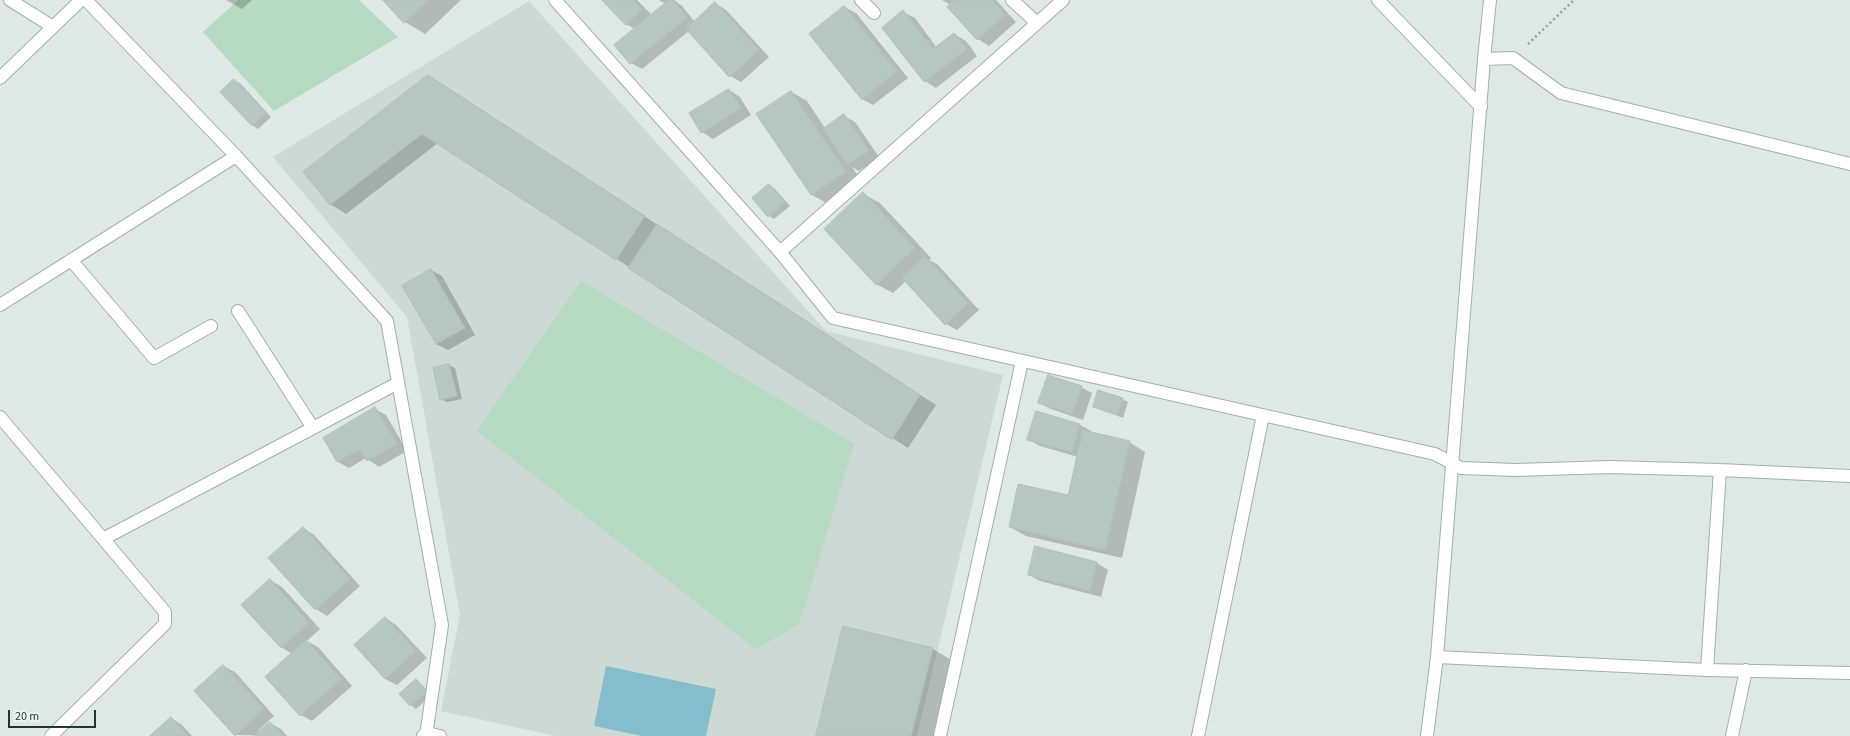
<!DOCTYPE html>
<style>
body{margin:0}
#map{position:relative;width:1850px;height:736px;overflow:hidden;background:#dee9e5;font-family:"Source Sans 3",sans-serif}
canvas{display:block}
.scale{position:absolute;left:8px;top:710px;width:88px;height:18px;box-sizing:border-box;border:2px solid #203833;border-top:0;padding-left:5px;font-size:12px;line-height:14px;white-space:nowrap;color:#203833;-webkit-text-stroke:3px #eef6f2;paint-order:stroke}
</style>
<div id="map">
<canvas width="1850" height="736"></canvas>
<div class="scale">20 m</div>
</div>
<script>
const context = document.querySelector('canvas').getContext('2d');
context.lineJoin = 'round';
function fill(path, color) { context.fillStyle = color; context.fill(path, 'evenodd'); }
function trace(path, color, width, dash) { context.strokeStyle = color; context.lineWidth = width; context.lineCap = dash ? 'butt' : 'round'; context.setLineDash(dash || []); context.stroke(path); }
fill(new Path2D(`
 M529 1 826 331 1003 375 917 736H556L441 711 460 615 407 317 273 157Z`), '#ccd9d4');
fill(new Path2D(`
 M238 0H359L398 37 274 111 203 32Z
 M581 281 854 444 799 624 756 649 477 431Z`), '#b7dac3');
fill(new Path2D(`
 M606 666 716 689 706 736H642L594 726Z`), '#86bdcd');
fill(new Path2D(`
 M226 0H252L242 9Z
 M384 0H461L425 34 405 22Z
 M604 0H637L652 15 666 4 659 0H674L682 6 695 22 715 3 726 10 769 57 741 82 730 76 689 31 642 69 631 63 635 29 626 24Z
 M942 0H996L1016 22 989 46 978 39 948 7 951 5Z
 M844 7 856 13 908 78 873 105 862 99Z
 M903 12 915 18 937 48 954 34 966 41 977 56 936 88 925 81Z
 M428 76 936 405 908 448 438 143 346 214 330 204Z
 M234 80 240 83 271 117 258 129 252 125Z
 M729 90 740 97 751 115 713 139 702 132Z
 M791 92 807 101 825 128 844 116 855 122 879 157 859 171 852 167 862 181 828 204 812 195 757 114Z
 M769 185 774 188 790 206 774 219 769 216Z
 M863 194 880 203 931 258 929 260 937 264 979 310 957 330 946 324 906 281 893 293 876 284Z
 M431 270 442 276 475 335 448 350 436 344Z
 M449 365 455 368 462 399 447 402 441 399Z
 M1081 387 1092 393 1083 420 1051 409 1039 403Z
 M1122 399 1128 402 1123 418 1094 407Z
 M375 409 386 415 407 451 379 467 366 458 349 468 338 462 324 439Z
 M1080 425 1091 431 1090 433 1129 442 1145 452 1122 558 1026 536 1010 527 1069 496 1078 457 1040 446 1029 440Z
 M303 528 314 535 360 586 327 616 316 609Z
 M1097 563 1108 570 1101 597 1040 581 1029 575Z
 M270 580 282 587 320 629 307 641 318 647 352 686 312 721 301 715 292 654 281 647Z
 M385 618 396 625 427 658 397 685 385 679Z
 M844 627 933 649 953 661 935 736H817Z
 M223 666 235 672 274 716 258 731 260 732 270 723 281 729 287 736 236 735Z
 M416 680 421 684 432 695 416 709 411 705 401 694Z
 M171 718 182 725 192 736H151Z`), '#0003');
const building = new Path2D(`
 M383 0H428L404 23Z
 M602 0H633L642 9 626 25Z
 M669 0H673L687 18 630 64 614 45Z
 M955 0H992L1005 15 977 40 947 7Z
 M715 2 759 50 729 77 686 29Z
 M844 6 897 71 862 100 809 34Z
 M903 10 933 49 954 33 967 49 924 82 882 28Z
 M428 75 645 216 616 260 422 134 330 205 303 172Z
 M234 79 266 113 252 126 220 92Z
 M729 89 741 108 701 133 689 113Z
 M791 91 846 172 811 195 756 114Z
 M844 114 869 151 847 165 823 129Z
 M769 184 785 202 768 217 752 198Z
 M863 192 915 248 876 285 824 229Z
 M657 224 920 395 892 440 628 268Z
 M925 256 968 303 945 325 902 278Z
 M431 269 465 328 436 344 402 286Z
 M449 364 457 396 440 400 433 368Z
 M1048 375 1082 386 1072 414 1038 403Z
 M1098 390 1123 398 1117 415 1093 407Z
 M375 407 397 444 367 461 360 449 337 462 323 438Z
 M1036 411 1080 424 1072 452 1027 440Z
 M1083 430 1130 441 1105 550 1009 527 1018 484 1068 495Z
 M303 527 350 579 315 610 268 558Z
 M1035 546 1097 562 1090 591 1028 575Z
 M270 579 309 623 281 648 241 605Z
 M385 617 416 651 385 679 354 645Z
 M843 626 933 648 911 736H816Z
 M306 640 341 679 300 716 265 677Z
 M223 665 264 709 235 736 194 691Z
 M416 679 427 692 410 706 399 694Z
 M171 717 188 736H150Z
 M270 722 283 736H254Z`);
fill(building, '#b6c6c1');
trace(building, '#b0c2bc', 1);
const minor = new Path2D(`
 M10 0 53 27
 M86 0 236 156 387 321 442 625 426 736
 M555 0 780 252 833 318 1435 454 1461 468 1516 470 1609 467 1720 470 1850 476
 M861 0 874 13
 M1012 0 1037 23
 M1378 0 1481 107
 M1484 59 1513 58 1561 93 1850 164
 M0 78 81 0
 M780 252 1063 0
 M71 260 154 358 211 326
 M0 305 236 156
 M238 311 313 428
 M0 417 165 612V624L51 736
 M103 539 398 383
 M1437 657 1707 670 1850 673
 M1707 670 1720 470
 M423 736 427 733 440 736
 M940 736 1022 361
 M1198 736 1263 415
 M1732 736 1746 670`);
const tertiary = new Path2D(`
 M1427 736 1437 657 1484 59 1490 0`);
trace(minor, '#a1b0ac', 14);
trace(tertiary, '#a1b0ac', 14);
trace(new Path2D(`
 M1528 44 1574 0`), '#7faca1', 2.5, [2, 3]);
trace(minor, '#fff', 12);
trace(tertiary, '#fff', 12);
</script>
